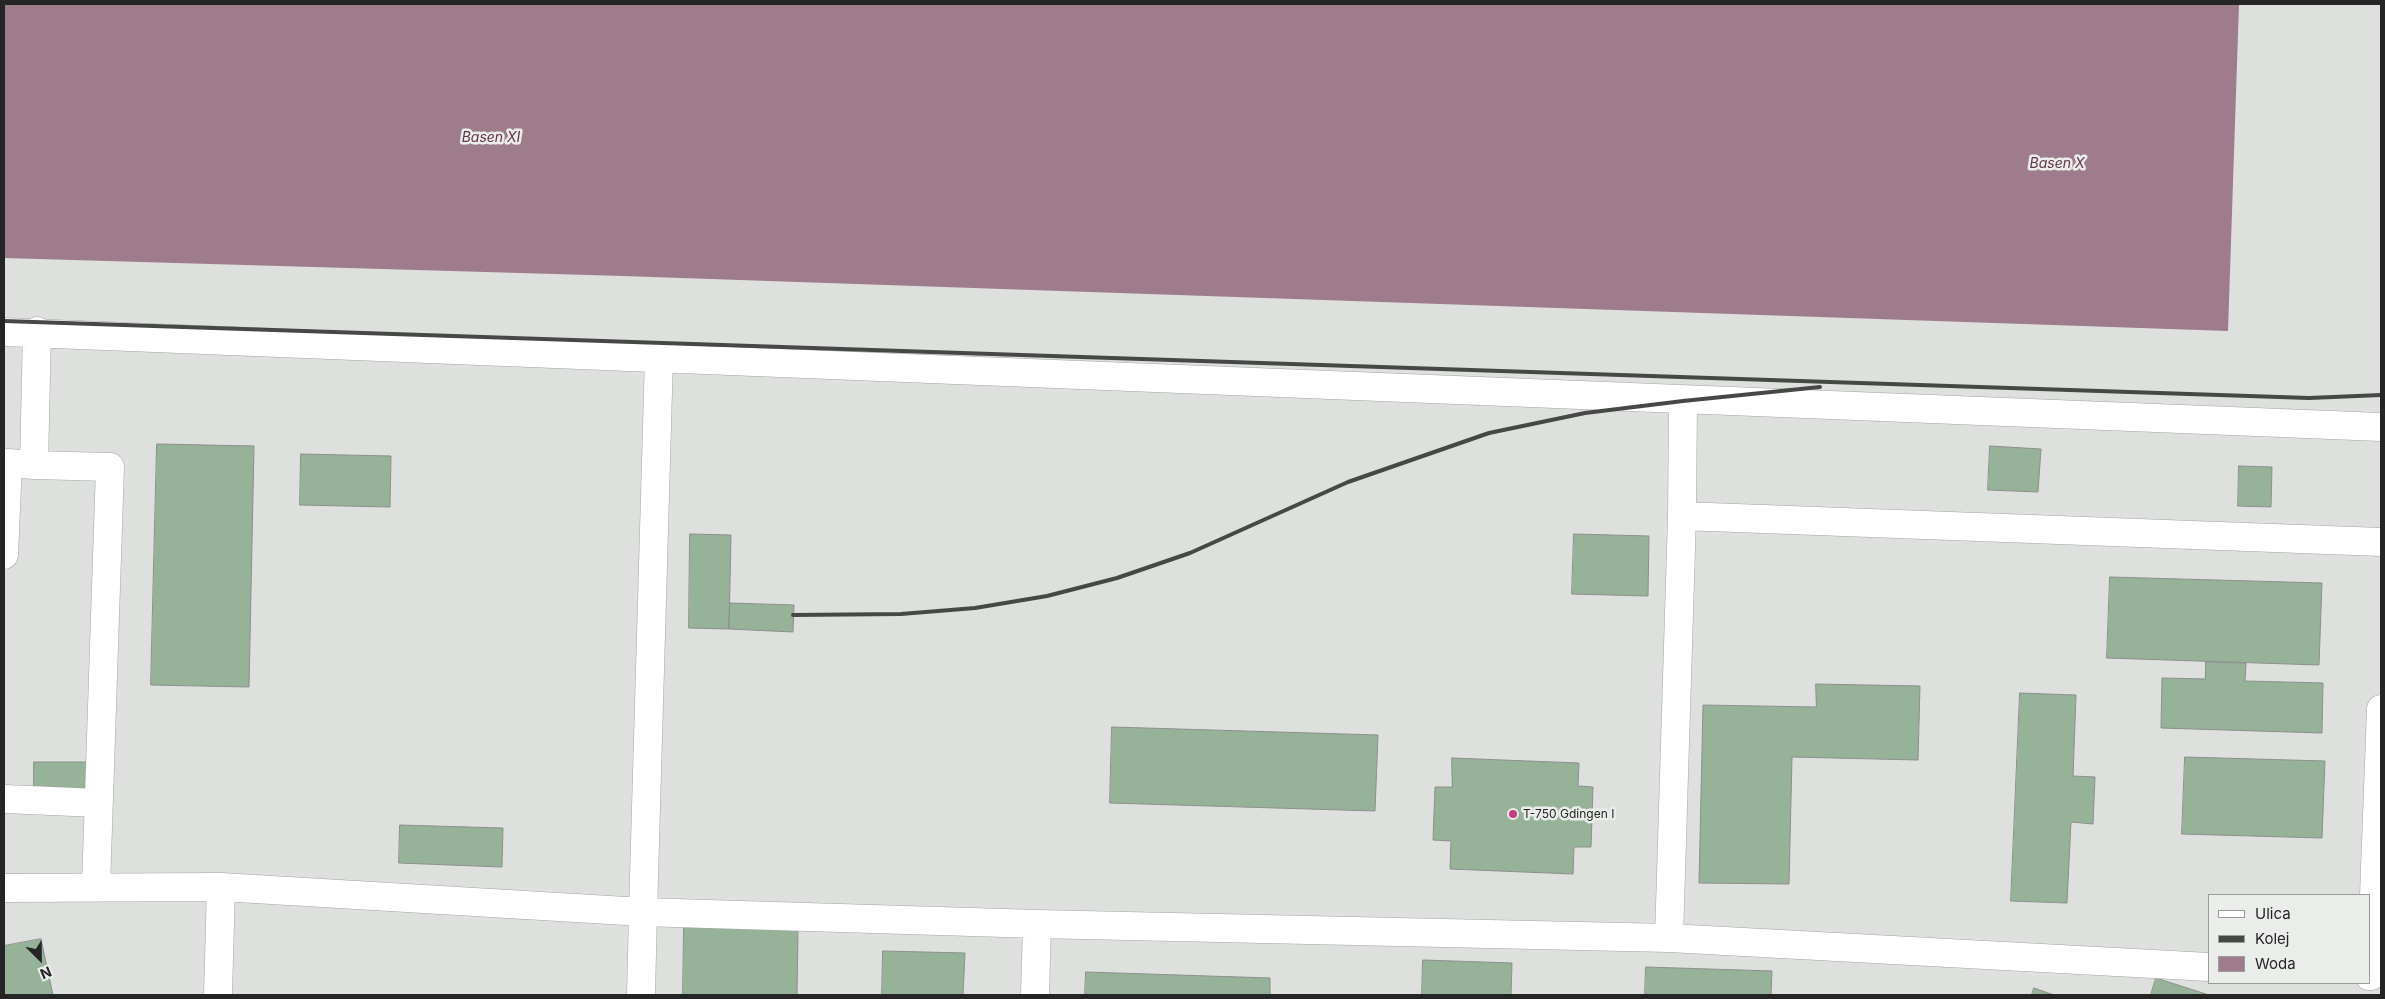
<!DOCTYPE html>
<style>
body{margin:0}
#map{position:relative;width:2385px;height:999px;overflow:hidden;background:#dde0dd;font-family:Inter,sans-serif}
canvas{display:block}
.frame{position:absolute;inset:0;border:5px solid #242524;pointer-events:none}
.legend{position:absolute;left:2208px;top:894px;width:162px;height:90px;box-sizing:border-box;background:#eaedea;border:1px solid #9b9d9b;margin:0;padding:6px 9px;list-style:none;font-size:15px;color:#242524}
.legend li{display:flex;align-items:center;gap:10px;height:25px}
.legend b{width:25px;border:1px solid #9b9d9b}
.north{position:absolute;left:15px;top:934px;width:50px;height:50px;-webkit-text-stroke:4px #eaedea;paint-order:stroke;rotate:157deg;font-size:14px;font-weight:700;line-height:20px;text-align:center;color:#242524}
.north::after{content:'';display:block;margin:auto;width:18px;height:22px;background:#242524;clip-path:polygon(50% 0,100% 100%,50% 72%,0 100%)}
</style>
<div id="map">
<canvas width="2385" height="999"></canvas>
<div class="frame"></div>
<ul class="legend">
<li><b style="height:6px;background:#fff"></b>Ulica</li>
<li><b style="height:6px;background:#464846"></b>Kolej</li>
<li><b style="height:14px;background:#9f7c8b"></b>Woda</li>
</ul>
<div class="north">N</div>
</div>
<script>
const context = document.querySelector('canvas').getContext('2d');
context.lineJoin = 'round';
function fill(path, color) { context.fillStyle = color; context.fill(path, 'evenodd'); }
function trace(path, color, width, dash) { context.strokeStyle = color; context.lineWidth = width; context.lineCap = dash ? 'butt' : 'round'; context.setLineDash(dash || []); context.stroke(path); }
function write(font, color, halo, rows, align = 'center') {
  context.font = font + ' Inter,sans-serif'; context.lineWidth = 5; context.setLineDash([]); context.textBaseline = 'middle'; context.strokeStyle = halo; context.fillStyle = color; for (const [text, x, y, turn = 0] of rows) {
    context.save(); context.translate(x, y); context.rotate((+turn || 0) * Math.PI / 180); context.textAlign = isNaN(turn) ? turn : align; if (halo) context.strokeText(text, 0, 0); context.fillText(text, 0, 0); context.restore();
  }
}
fill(new Path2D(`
 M4 4H2239L2228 331 623 276 4 258Z`), '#9f7c8b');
const building = new Path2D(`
 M157 444 254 446 249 687 151 685Z
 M1990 446 2041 449 2038 492 1988 490Z
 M301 454 391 456 390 507 300 505Z
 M2239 466 2272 467 2271 507 2238 506Z
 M690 534 731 535 729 629 689 628Z
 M1574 534 1649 536 1648 596 1572 594Z
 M2110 577 2322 583 2319 665 2107 658Z
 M730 603 794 605 793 632 729 629Z
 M2206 662 2246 663 2245 681 2323 683 2322 733 2161 728 2162 678 2205 679Z
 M1816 684 1920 686 1918 760 1792 757 1789 884 1699 883 1703 705 1816 707Z
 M2020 693 2076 695 2073 776 2095 777 2093 824 2071 822 2067 903 2011 901Z
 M1112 727 1378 735 1375 811 1110 803Z
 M2185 757 2325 761 2322 838 2182 834Z
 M1452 758 1579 763 1578 786 1593 787 1591 847H1574L1573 874 1450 869 1451 841 1433 840 1435 787H1452Z
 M34 762H87V791H34Z
 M400 825 503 828 502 867 399 863Z
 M684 927 798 929 797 995H683Z
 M41 939 53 995H4V946Z
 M883 951 965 953 963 995H882Z
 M1423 960 1512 963 1511 995H1422Z
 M1646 967 1772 971 1771 995H1645Z
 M1086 972 1270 978V995H1085Z
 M2156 978 2209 995H2151Z
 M2034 988 2054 995H2032Z`);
fill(building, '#96b298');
trace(building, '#8d8f8d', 1);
const minor = new Path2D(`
 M37 331 34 465 110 467 96 887
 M4 332 2381 427
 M1682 516 1683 401
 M4 555 8 463 34 465
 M4 799 98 803
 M4 888 221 887 643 912 659 357
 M1669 938 1682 516 2381 542
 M2369 976H2371L2381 709
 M218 995 221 887
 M641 995 643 912 1037 924 1669 938 2209 967
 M1035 995 1037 924`);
trace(minor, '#a2a5a2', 29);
trace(minor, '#fff', 28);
trace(new Path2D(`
 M4 321 2309 398 2381 395
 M793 615 901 614 975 608 1047 596 1117 578 1190 553 1348 482 1489 433 1585 413 1683 401 1820 387`), '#464846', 4);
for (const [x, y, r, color] of [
 [1513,814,5,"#c33f85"]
]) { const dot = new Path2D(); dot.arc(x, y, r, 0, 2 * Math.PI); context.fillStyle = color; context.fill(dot); trace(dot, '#eaedea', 2); }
write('12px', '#242524', '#eaedea', [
 ["T-750 Gdingen I",1523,814]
], 'left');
write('italic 14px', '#64324a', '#eaedea', [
 ["Basen XI",491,138],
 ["Basen X",2057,164]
]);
</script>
